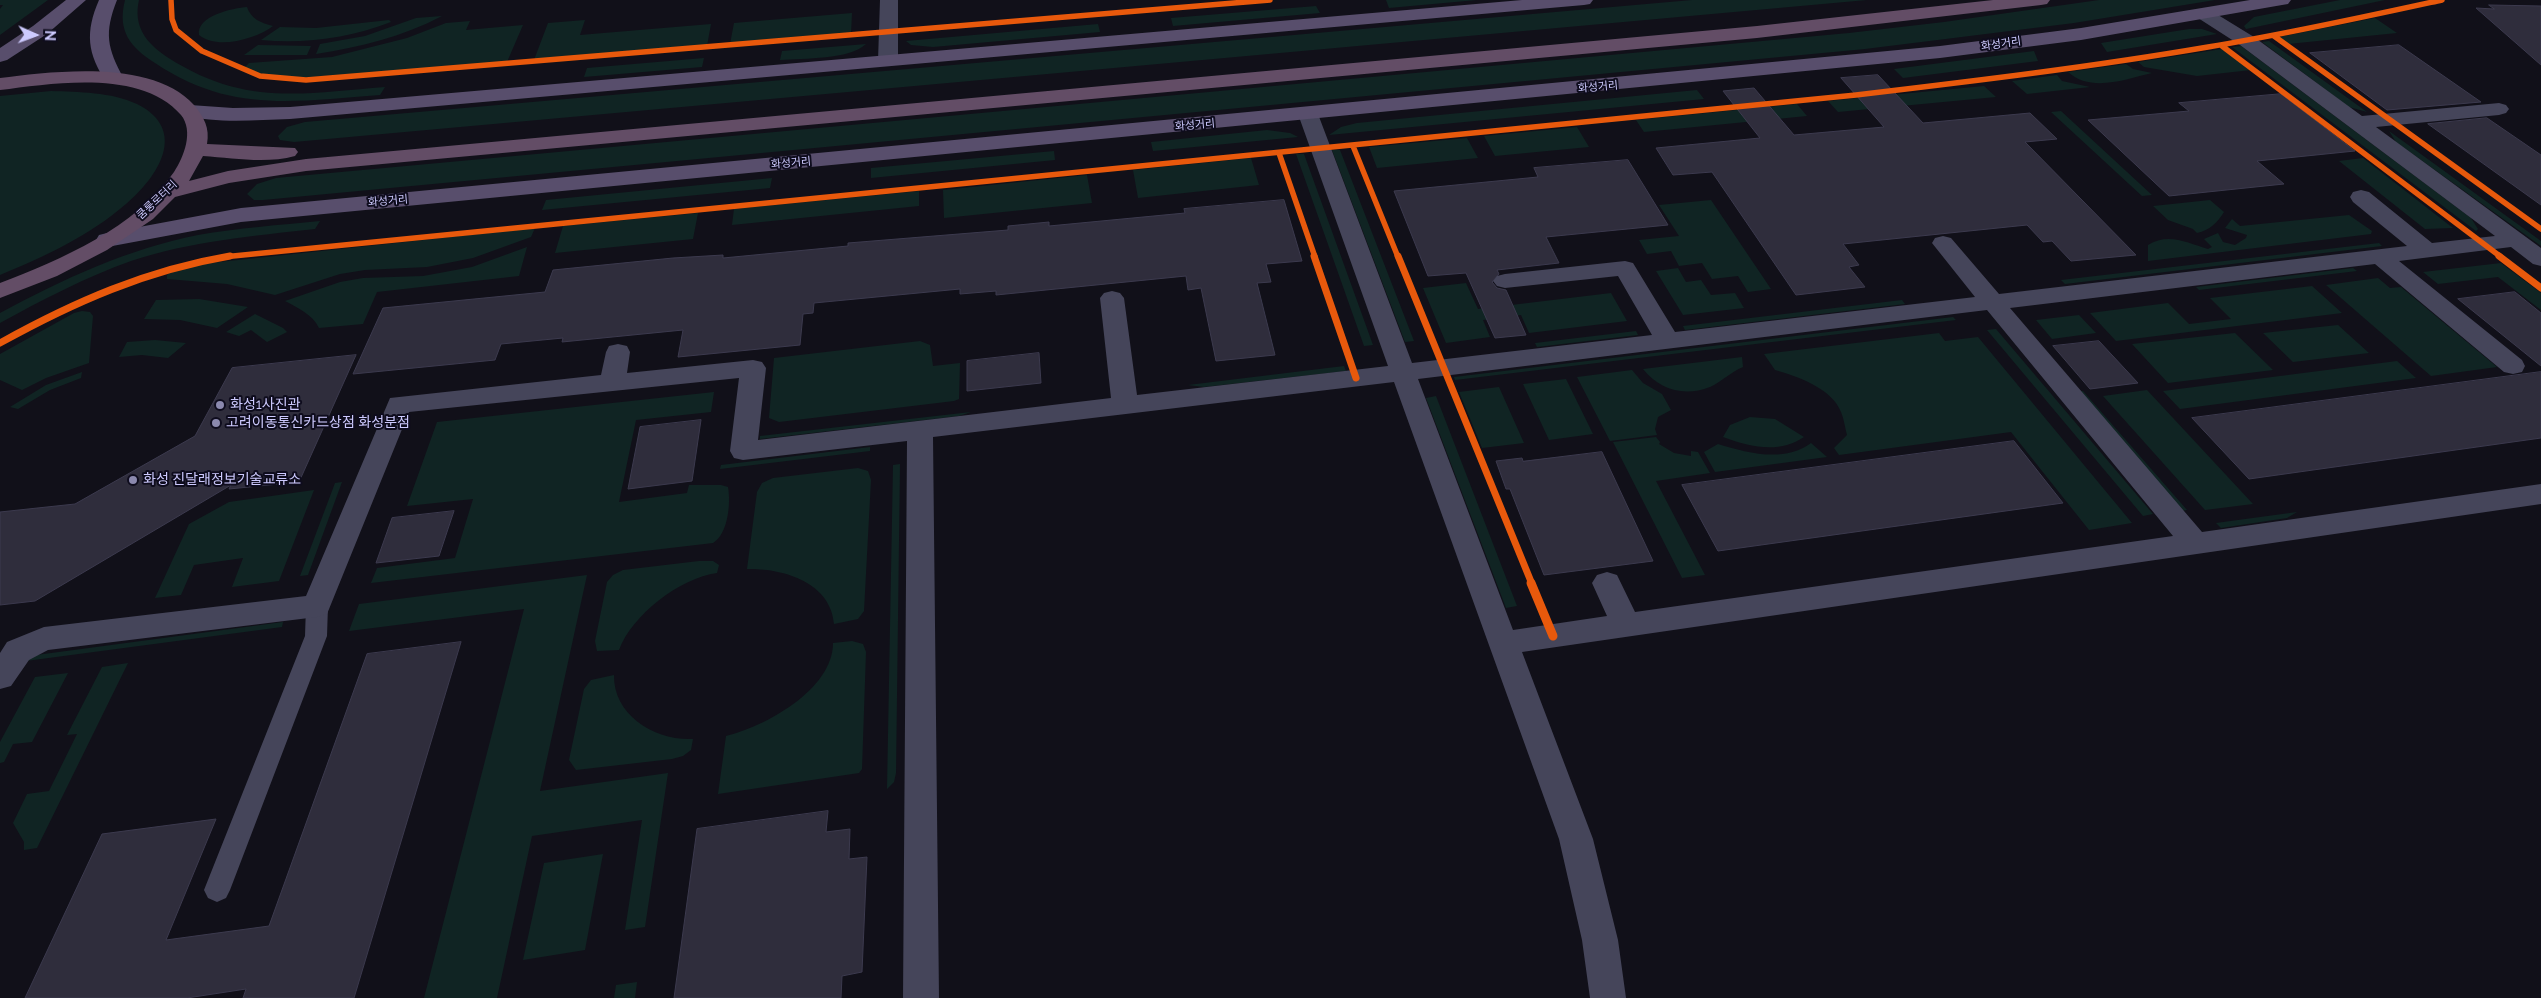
<!DOCTYPE html>
<meta charset="utf-8">
<style>
body{margin:0}
#map{position:relative;width:2541px;height:998px;overflow:hidden;background:#111019;font-family:Raleway,sans-serif}
canvas{display:block}
.north{position:absolute;left:10px;top:10px;width:50px;height:50px;-webkit-text-stroke:4px #0e0c1d;paint-order:stroke;rotate:92deg;font-size:14px;font-weight:700;line-height:20px;text-align:center;color:#cdcafe}
.north::after{content:'';display:block;margin:auto;width:18px;height:22px;background:#cdcafe;clip-path:polygon(50% 0,100% 100%,50% 72%,0 100%)}
</style>
<div id="map">
<canvas width="2541" height="998"></canvas>
<div class="north">N</div>
</div>
<script>
const context = document.querySelector('canvas').getContext('2d');
context.lineJoin = 'round';
function fill(path, color) { context.fillStyle = color; context.fill(path, 'evenodd'); }
function trace(path, color, width, dash) { context.strokeStyle = color; context.lineWidth = width; context.lineCap = dash ? 'butt' : 'round'; context.setLineDash(dash || []); context.stroke(path); }
function write(font, color, halo, rows, align = 'center') {
  context.font = font + ' Raleway,"Noto Sans KR",sans-serif'; context.lineWidth = 4; context.setLineDash([]); context.textBaseline = 'middle'; context.strokeStyle = halo; context.fillStyle = color; for (const [text, x, y, turn = 0] of rows) {
    context.save(); context.translate(x, y); context.rotate((+turn || 0) * Math.PI / 180); context.textAlign = isNaN(turn) ? turn : align; if (halo) context.strokeText(text, 0, 0); context.fillText(text, 0, 0); context.restore();
  }
}
fill(new Path2D(`
 M0 0H48L0 35V9L3 5H0Z
 M125 0H139C133 26 146 43 167 57 243 106 300 94 385 87L380 95C295 101 231 114 155 63 130 47 117 31 125 0Z
 M1386 0H1477L1389 8Z
 M1692 0H1867L294 142 280 140 278 136 287 127 305 122Z
 M2099 0H2215L2074 23 1865 49 263 200H254L247 194 257 184 276 178 1849 33 1944 22Z
 M2340 0H2385L2246 29 2244 26 2254 17Z
 M1316 6 1320 13 1173 26 1171 18Z
 M247 7C251 19 261 23 273 26 256 39 217 50 199 35 196 16 233 8 247 7Z
 M852 13 851 34 730 44 734 23Z
 M442 16C402 37 360 47 316 54L320 44 365 36 416 18Z
 M2375 18 2397 33 2288 44 2279 37Z
 M389 20 391 22C349 38 306 44 261 40L280 27 316 28Z
 M585 20 580 35 711 24 707 46 534 60 548 23Z
 M470 21 466 30 523 25 507 62 304 78 260 75 244 68 249 63 332 57 407 38 446 23Z
 M1098 24 1100 32 933 47 911 45 906 41Z
 M2189 29H2202L2217 34 2107 52 2101 43Z
 M2269 41 2367 112 2349 107 2262 42Z
 M866 44C849 60 804 58 780 60L782 51Z
 M258 45 311 46 307 55H244Z
 M2241 46 2471 218 2478 229 2476 231 2232 47Z
 M2222 49 2251 70 2197 76 2144 67 2138 62Z
 M2034 51 2038 61 1903 78 1894 69Z
 M704 58 702 67 584 77 587 68Z
 M2126 64 2133 69 2152 73C2126 79 2091 93 2068 72Z
 M2057 75 2062 81 2090 87 2027 94 2012 81Z
 M1984 86 1996 97 1838 112 1828 101Z
 M1697 90 1704 99 1329 135 1341 127 1357 123Z
 M51 91C79 92 111 92 137 104 189 130 158 177 126 204 89 236 44 257 0 275V96Z
 M1797 104 1807 116 1644 132 1636 120Z
 M2061 111 2152 195 2142 196 2051 112Z
 M1577 127 1589 147 1495 156 1484 136Z
 M1267 130 1290 133 1298 137 1153 151 1151 142Z
 M2389 131 2541 241V246L2396 142Z
 M1467 138 1478 158 1377 168 1369 147Z
 M1332 150H1340L1414 341 1405 342Z
 M1054 151 1055 160 871 178V168Z
 M1296 154H1304L1373 345 1364 346Z
 M1251 158 1259 185 1138 198 1133 170Z
 M2363 158 2453 228 2425 229 2339 161Z
 M1087 175 1092 203 944 218 943 190Z
 M772 178 770 188 542 210 546 200Z
 M919 191V206L732 225 734 209Z
 M1711 200 1771 289 1748 292 1738 276 1712 279 1702 263 1679 266 1671 251 1647 254 1639 240 1679 236 1659 205Z
 M2210 200 2224 212C2217 223 2210 230 2197 233L2193 229 2168 220 2153 206Z
 M698 213 693 239 555 253 563 226Z
 M2349 215 2372 231 2371 234 2148 261V245C2168 232 2188 243 2208 249L2212 247 2204 239 2218 233 2223 242 2235 245 2246 238 2247 235 2225 228 2232 219 2240 226Z
 M320 221 315 229C253 236 191 241 131 261 86 277 42 300 0 323V313C63 279 128 249 198 235 238 228 279 225 320 221Z
 M535 228 531 237 473 258 427 267 365 270 340 274 275 295 227 284 167 279V275L172 270 201 264Z
 M2379 243 2382 246 2065 284 2061 280Z
 M527 247 519 276 377 292 363 324 319 328C312 314 298 308 285 301L340 282 363 278 423 276 472 267Z
 M2501 263 2541 293V310L2498 277 2438 284 2423 272Z
 M1678 268 1686 282 1701 280 1711 295 1735 293 1744 308 1683 315 1656 271Z
 M2353 268 2357 271 2199 290 2196 287Z
 M2378 278 2390 288 2401 287 2497 367 2431 376 2326 285Z
 M1466 283 1478 309 1611 293 1627 321 1529 333 1521 315 1483 320 1490 337 1446 343 1423 288Z
 M2312 286 2342 313 2116 341 2090 313 2168 303 2189 324 2231 319 2210 298Z
 M199 299 248 307 217 328 180 320 144 319 156 300Z
 M1902 300 1905 304 1685 330 1683 326Z
 M82 311 90 312 93 316 89 363 46 378 22 390 0 380V354L74 313Z
 M255 314 283 328 287 332 267 342 251 330 239 336 226 332Z
 M2079 315 2096 333 2052 339 2036 320Z
 M1953 317 1956 320 1455 380 1454 377Z
 M2338 325 2369 353 2293 362 2263 333Z
 M1996 329 2153 514 2143 516 1987 330Z
 M1636 331 1638 335 1537 347 1535 343Z
 M1939 333 1945 341 1978 337 2132 523 2089 530 2011 432 1839 455 1834 448 1847 435C1845 428 1844 419 1841 412 1832 388 1796 376 1775 370L1764 354Z
 M2235 333 2273 370 2168 383 2132 344Z
 M155 340 186 343 168 358 142 355 119 357 127 342Z
 M920 341 930 345 933 366 960 363 959 399 954 401 779 422 769 418 774 358Z
 M1742 357 1743 367C1731 372 1721 382 1710 387 1684 397 1660 390 1643 369Z
 M2397 361 2416 378 2180 409 2163 391Z
 M1344 366 1346 371 1204 387 1188 385Z
 M1632 370 1643 383 1662 394 1671 410 1658 417 1655 429 1657 435 1610 441 1577 377Z
 M82 372 81 378 50 390 18 409 10 407 46 385Z
 M1566 379 1593 434 1549 440 1523 384Z
 M1499 387 1524 443 1482 448 1459 392Z
 M2147 390 2253 504 2205 510 2103 396Z
 M2083 391 2187 510 2181 511 2077 392Z
 M714 392 711 412 636 420 619 502 687 493 689 485H721L728 487C731 504 728 534 713 543L371 583 377 568 455 558 473 499 407 506 437 422Z
 M1436 396 1517 606 1506 608 1426 398Z
 M971 412 959 416 760 439V436Z
 M1750 417 1775 419 1804 437C1779 454 1750 447 1723 437L1730 425Z
 M1656 437 1660 442 1659 444 1674 453 1691 456V451L1698 452 1710 473 1656 481 1705 575 1682 578 1613 442Z
 M1811 443 1827 457 1715 472 1704 452 1718 444C1747 453 1784 463 1811 443Z
 M870 447V451L720 469 721 465Z
 M900 464 896 773 894 782 887 789 893 465Z
 M858 468 868 471 871 480 864 611 858 619 834 624C831 582 782 568 747 569L757 492 762 483 773 478Z
 M342 482 308 575 300 576 335 483Z
 M314 490 279 581 232 587 243 558 194 565 181 595 155 598 189 524 229 502Z
 M2297 512 2287 518 2221 528 2216 523Z
 M699 561H713L719 565 717 573C680 578 632 615 619 650L597 651 595 641 607 582 613 575 623 570Z
 M587 575 540 791 668 773 645 927 625 930 642 820 532 836 497 998H424L524 609 349 631 359 604Z
 M283 622 282 627 26 661 29 656Z
 M852 641 863 644 866 652 862 769 859 773 718 794 726 736C764 727 833 690 833 643Z
 M128 663 37 848 24 850V842L13 823 27 794 49 791 77 734 67 735 102 667Z
 M68 673 32 742 13 744 4 762 0 763V742L35 677Z
 M614 675C613 715 655 741 693 739L691 750 683 756 672 759 576 770 569 760 584 689 591 680Z
 M603 854 585 950 523 960 544 863Z
 M637 982 635 998H614L616 985Z`), '#102423');
const building = new Path2D(`
 M2489 5 2541 6V65L2476 8 2494 9Z
 M2399 45 2481 102 2387 110 2310 53Z
 M1878 75 1923 123 2030 113 2057 139 2025 142 2136 255 2071 261 2052 241 2043 242 2027 225 1843 244 1859 265 1849 267 1865 287 1796 295 1712 172 1673 175 1656 148 1760 138 1723 91 1754 88 1794 135 1884 127 1841 78Z
 M2281 94 2355 151 2257 161 2284 184 2169 196 2088 120 2189 111 2179 103Z
 M2487 118 2541 155V205L2428 124Z
 M1628 160 1668 225 1546 237 1559 263 1497 270 1499 274 1492 282 1497 288 1506 290 1526 335 1495 338 1466 273 1428 276 1394 191 1538 177 1534 168Z
 M1284 200 1302 261 1266 264 1271 282 1257 283 1275 355 1216 361 1201 288 1188 290 1186 276 996 295V291L960 294V289L814 303 813 313 803 314 800 345 678 357 683 330 562 342 563 338 501 344 495 360 353 374 383 308 545 292 553 270 673 258 723 255V258L848 246V243L1008 230V226L1049 222V226L1185 213 1184 209Z
 M2515 292 2541 313V366L2458 299Z
 M2099 341 2138 383 2090 389 2053 346Z
 M1039 353 1041 383 967 391V361Z
 M356 355 299 482 229 489 231 485 35 601 0 605V512L75 504 195 436 232 368Z
 M2541 372V438L2249 479 2192 418Z
 M701 420 692 481 628 489 640 427Z
 M2014 441 2063 503 1718 551 1682 485Z
 M1602 452 1653 561 1544 575 1510 489H1506L1496 461 1522 458 1523 461Z
 M454 511 439 556 376 563 392 518Z
 M461 642 354 998H243L246 989 187 998H25L102 834 216 819 166 940 269 926 367 654Z
 M828 811 826 832 850 829 849 859 867 857 862 972 842 976 841 998H674L697 829Z`);
fill(building, '#2f2d3c');
trace(building, '#3c3a4e', 1);
fill(new Path2D(`
 M317 598 325 600 328 606 327 636 230 890 226 898 217 902 208 898 204 890 305 636 306 606 309 600Z`), '#45455a');
fill(new Path2D(`
 M880 0H898V61L895 65H881L878 61Z
 M2204 9 2210 10 2254 37 2362 116 2499 103 2506 105 2509 109 2506 113 2499 115 2376 127 2541 248V266L2533 264 2511 247 2399 261 2522 360 2525 366 2522 372 2513 374 2504 372 2375 264 2010 308 2202 532 2541 484V504L1522 652 1593 839 1618 940 1626 998H1590L1582 940 1559 839 1394 382 933 437 939 998H903L907 441 743 460 734 458 730 451 739 378 409 412 327 614 317 617 48 650 29 660 11 686 0 689V653L7 642 44 627 306 596 390 398 601 375 606 352 609 346 618 344 627 346 630 352 627 373 753 360 762 362 766 368 758 440 1111 398 1100 298 1104 293 1112 291 1120 293 1124 298 1137 395 1388 366 1298 114 1301 110H1315L1318 114 1412 363 1652 335 1618 276 1505 288 1497 286 1493 281 1497 276 1505 274 1625 261 1633 263 1675 332 1975 297 1932 243 1935 238 1943 236 1951 238 1999 294 2407 246 2353 202 2350 197 2353 192 2361 190 2369 192 2432 243 2495 236 2240 45 2198 18 2195 14 2198 10ZM1987 310 2173 536 1635 612 1617 575 1607 572 1597 575 1592 583 1607 616 1513 630 1418 379Z`), '#45455a');
fill(new Path2D(`
 M66 0H86L47 34 7 60 0 62V48L33 26Z
 M99 0H117C104 33 107 48 124 79L121 83H107C87 54 85 32 99 0Z
 M1522 0H1593L1590 4 1584 5 290 119C255 120 217 124 183 115L180 111 183 107 190 105 233 108 290 107Z
 M2250 0H2291L2288 4 2282 5 2081 40 1940 58 241 222 107 247 99 245 96 240 99 235 107 233 241 208 1940 46 2081 28Z`), '#584e6c');
fill(new Path2D(`
 M1993 0H2050L2047 4 2041 5 1757 38 306 171 229 183 175 197 153 219 107 250 57 276 0 298V283C62 259 135 228 174 172 184 157 194 131 181 115 142 69 54 83 0 90V78C55 71 153 59 194 105 204 117 210 128 207 144L295 148 298 152 295 156C266 164 233 158 203 156L189 181 228 171 306 159 1757 26Z`), '#634d66');
trace(new Path2D(`
 M171 0 172 19 176 30 202 51 260 76 306 80 1270 0
 M2274 36 2541 229
 M2222 46 2501 257
 M1353 146 1398 257
 M1279 153 1315 257
 M223 257 1856 95C1974 81 2091 67 2208 47 2287 34 2364 17 2442 0`), '#e8590c', 5.5);
trace(new Path2D(`
 M1314 256 1356 378
 M1398 256 1532 584
 M2499 256 2541 288
 M0 343C74 302 147 270 230 256`), '#e8590c', 7);
trace(new Path2D(`
 M1531 583 1553 636`), '#e8590c', 9);
for (const [x, y, r, color] of [
 [220,405,5,"#8b89ae"],
 [216,423,5,"#8b89ae"],
 [133,480,5,"#8b89ae"]
]) { const dot = new Path2D(); dot.arc(x, y, r, 0, 2 * Math.PI); context.fillStyle = color; context.fill(dot); trace(dot, '#0e0c1d', 2); }
write('11px', '#cdcafe', '#0e0c1d', [
 ["화성거리",2001,44,-8],
 ["화성거리",1598,87,-5],
 ["화성거리",1195,125,-5],
 ["화성거리",791,163,-5],
 ["쿰룽로터리",157,200,-43],
 ["화성거리",388,201,-5]
]);
write('14px', '#cdcafe', '#0e0c1d', [
 ["화성1사진관",230,405],
 ["고려이동통신카드상점 화성분점",226,423],
 ["화성 진달래정보기술교류소",143,480]
], 'left');
</script>
